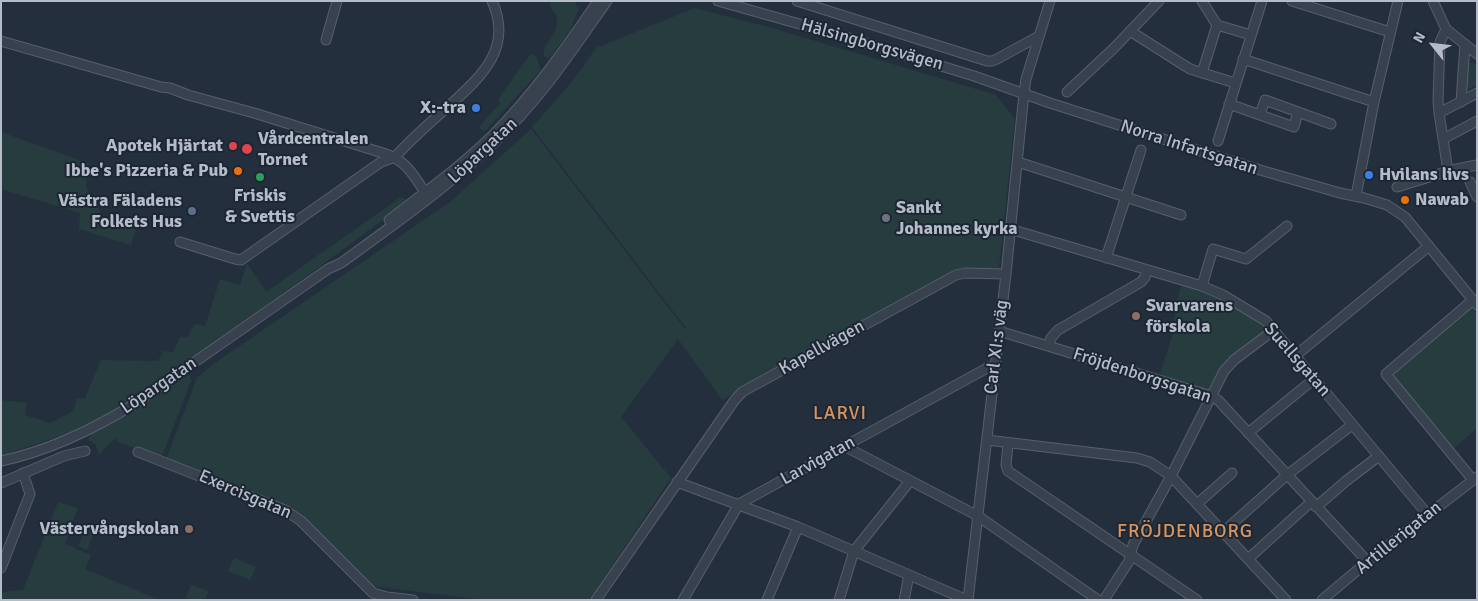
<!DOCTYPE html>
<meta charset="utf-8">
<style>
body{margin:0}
#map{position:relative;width:1478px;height:601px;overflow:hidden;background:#242f3e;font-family:Signika,sans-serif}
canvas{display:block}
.frame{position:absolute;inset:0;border:2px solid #b4bcc9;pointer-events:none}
.north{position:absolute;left:1408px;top:20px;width:50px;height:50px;-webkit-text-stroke:4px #1d2633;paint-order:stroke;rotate:299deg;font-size:14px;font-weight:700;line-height:20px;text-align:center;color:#b4bcc9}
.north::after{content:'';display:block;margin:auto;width:18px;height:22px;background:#b4bcc9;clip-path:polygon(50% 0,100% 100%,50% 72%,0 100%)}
</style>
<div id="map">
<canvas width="1478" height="601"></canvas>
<div class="frame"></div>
<div class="north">N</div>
</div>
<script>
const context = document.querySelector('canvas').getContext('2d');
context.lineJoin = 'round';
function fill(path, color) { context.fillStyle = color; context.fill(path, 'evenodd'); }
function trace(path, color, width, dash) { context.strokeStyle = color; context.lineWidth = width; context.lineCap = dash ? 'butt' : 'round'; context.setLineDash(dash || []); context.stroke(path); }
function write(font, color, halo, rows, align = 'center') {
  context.font = font + ' Signika,sans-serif'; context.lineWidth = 4; context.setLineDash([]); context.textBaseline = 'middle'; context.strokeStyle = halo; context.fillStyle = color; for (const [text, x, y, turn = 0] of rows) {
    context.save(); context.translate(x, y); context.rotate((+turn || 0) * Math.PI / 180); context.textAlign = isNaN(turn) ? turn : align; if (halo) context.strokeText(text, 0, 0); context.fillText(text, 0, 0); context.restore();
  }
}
fill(new Path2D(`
 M550 1H575L576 6 579 8 570 31 551 56 548 58 544 56V50C548 40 561 29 556 16 553 9 550 10 550 1Z
 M695 8 772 28 996 95 1015 119 999 268 991 269H968L955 273 722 400 678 339 621 417 671 478 589 600H484L370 586 292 509 166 459 197 378 212 365 450 202 531 129 685 329 682 334 686 328 532 127 571 83 596 48Z
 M530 54 536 56 541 70 486 130 483 131 479 127 500 103 498 99Z
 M1472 62 1477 65V85L1468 90 1466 88 1467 65Z
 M1 132 90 164 86 186 106 222 136 230 131 245 79 229 80 213 1 189Z
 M401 197 409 201 225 336 162 381 108 415 63 435 1 456V400L27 403 25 415 50 423 73 411 77 399 85 398 101 360 158 361 163 351 173 352 180 337H188L194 324 205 326 220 279 240 285 247 263 266 292Z
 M1183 281 1202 286 1274 330 1234 360 1211 396 1158 380 1175 327V305Z
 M1469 306 1477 315V428L1452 450 1396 383 1394 376 1397 369Z
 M189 374 191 381 161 459 119 442 115 438 100 454 98 453 96 445 88 440 91 434 127 416Z
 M58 502 78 508 65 544 91 555 85 569 160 600H1V592L23 590Z
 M85 529 94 533 87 550 78 546Z
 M234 558 256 567 250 580 228 571Z
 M191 585 209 591 205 600H192L186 597Z`), '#263c3f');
const minor = new Path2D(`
 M718 1 849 38 974 76 1050 103 1260 170 1340 193 1364 198 1387 205 1405 217 1477 305
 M797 1 987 61H992L997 59 1039 36
 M1202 1 1217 25 1251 35
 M1292 1 1390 32
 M1433 1 1446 29 1477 54
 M1446 29 1440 42 1438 100 1439 113 1448 171
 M1130 31 1190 69 1235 83
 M326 40 337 1
 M1 41 161 87 170 88 188 95 254 113 386 154C409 162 415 179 429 198
 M1243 59 1374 102
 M1202 73 1217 25
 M1067 92 1114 48 1159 1
 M1461 102 1465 44
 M1229 104 1294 127 1298 112
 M1439 113 1477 93
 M1260 114 1265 100 1331 124
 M1443 139 1477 121
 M1218 141 1262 1
 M1018 162 1181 215
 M1470 182 1477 197
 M1397 187 1452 170 1477 165
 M1356 196 1374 102 1398 1
 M389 220C424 193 460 167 492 136 532 96 566 48 598 1
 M1010 229 1202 286 1223 295 1266 321 1428 515
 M180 242 235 259 241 260 381 162 395 157C412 138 432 121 451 104 483 75 513 47 492 1
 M1106 258 1141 150
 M1202 286 1213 249 1246 259 1287 226
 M999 331 1211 396 1218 400 1368 562
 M1049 345 1051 338 1058 330 1141 282 1145 277 1147 270
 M1295 356 1429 246
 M1248 433 1314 379
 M987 440 1137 458 1150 462 1171 476 1286 600
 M1008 444 1006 465 1008 471 1197 600
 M844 446 978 516 1098 600
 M138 452 285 510 301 521 373 593 387 597 413 600
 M1 461C49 451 94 429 136 403L328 269 341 263C399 221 459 179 509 128 547 89 576 45 607 1
 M1473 480 1386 374 1473 300
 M677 482 798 527 967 600
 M1 483 64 456 85 451
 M1197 504 1232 473
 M1316 507 1346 481 1379 456
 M1223 532 1287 475 1352 425
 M1248 559 1311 502
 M1 568 30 494 23 473
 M596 600 734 401 742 392 956 275 965 273 1006 274
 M683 600 739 504 989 367H995
 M767 600 798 527
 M839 600 854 551 910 481
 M904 600 909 575
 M968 600 1006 274 1024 93 1026 79 1050 1
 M1104 600 1129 561 1133 545 1171 476 1224 371 1234 360 1274 330
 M1322 600 1373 557 1477 477`);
trace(minor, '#565f6c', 11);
trace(minor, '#38414e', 9);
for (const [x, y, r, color] of [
 [476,108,5,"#3f7fe0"],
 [233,146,5,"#e0444e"],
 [247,149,6,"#e0444e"],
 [238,171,5,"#e8710a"],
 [1369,175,5,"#3f7fe0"],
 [260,177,5,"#2e9e5b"],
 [1405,200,5,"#e8710a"],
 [192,211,5,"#5c6f8a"],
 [886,218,5,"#6b7280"],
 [1136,316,5,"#8d6e63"],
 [189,529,5,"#8d6e63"]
]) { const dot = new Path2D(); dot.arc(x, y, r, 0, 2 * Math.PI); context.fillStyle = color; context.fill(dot); trace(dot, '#1d2633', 2); }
write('18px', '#b4bcc9', '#1d2633', [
 ["Hälsingborgsvägen",872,45,16],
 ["Norra Infartsgatan",1189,148,18],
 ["Löpargatan",483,151,-43],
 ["Carl XI:s väg",997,347,-83],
 ["Kapellvägen",822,348,-29],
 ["Suellsgatan",1297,360,49],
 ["Fröjdenborgsgatan",1142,376,18],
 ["Löpargatan",159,386,-34],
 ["Larvigatan",818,461,-29],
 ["Exercisgatan",245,495,23],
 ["Artillerigatan",1399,538,-39]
]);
write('bold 18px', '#b4bcc9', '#1d2633', [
 ["X:-tra",466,108],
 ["Vårdcentralen",258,139,"left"],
 ["Tornet",258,160,"left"],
 ["Apotek Hjärtat",223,146],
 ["Ibbe's Pizzeria & Pub",228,171],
 ["Hvilans livs",1379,175,"left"],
 ["Friskis",260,196,"center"],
 ["& Svettis",260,217,"center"],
 ["Nawab",1415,200,"left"],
 ["Västra Fäladens",182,201],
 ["Folkets Hus",182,222],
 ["Sankt",896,208,"left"],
 ["Johannes kyrka",896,229,"left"],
 ["Svarvarens",1146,306,"left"],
 ["förskola",1146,327,"left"],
 ["Västervångskolan",179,529]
], 'right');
context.letterSpacing = '1px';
write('19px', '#d59563', '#1d2633', [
 ["LARVI",840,414],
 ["FRÖJDENBORG",1185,532]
]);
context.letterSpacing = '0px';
</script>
